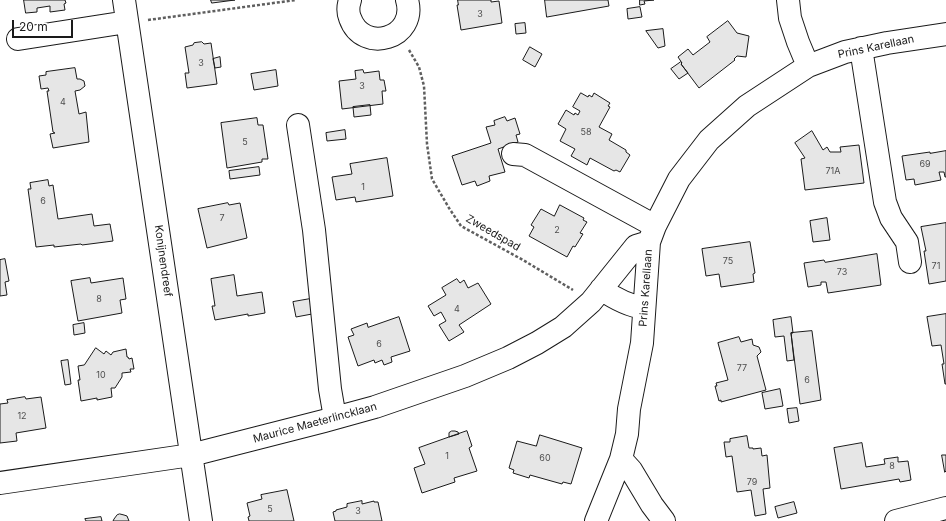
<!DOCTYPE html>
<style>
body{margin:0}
#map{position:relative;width:946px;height:521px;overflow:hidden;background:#fff;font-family:Inter,sans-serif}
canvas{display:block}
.scale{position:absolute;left:12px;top:20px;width:61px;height:18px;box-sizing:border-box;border:2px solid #1a1a1a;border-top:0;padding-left:5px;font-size:12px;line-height:14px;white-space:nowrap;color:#1a1a1a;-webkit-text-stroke:3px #fff;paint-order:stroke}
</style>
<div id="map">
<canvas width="946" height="521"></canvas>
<div class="scale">20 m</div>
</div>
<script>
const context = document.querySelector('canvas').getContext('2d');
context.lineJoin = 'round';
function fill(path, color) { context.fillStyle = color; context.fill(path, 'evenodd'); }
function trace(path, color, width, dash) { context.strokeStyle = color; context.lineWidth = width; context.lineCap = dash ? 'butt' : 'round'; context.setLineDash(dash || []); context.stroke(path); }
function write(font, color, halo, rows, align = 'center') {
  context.font = font + ' Inter,sans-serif'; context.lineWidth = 3; context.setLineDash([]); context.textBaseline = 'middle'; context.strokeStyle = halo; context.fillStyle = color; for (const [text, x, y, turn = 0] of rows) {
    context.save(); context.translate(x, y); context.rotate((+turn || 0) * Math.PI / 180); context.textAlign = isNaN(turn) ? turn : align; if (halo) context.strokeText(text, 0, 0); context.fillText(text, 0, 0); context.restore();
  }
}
const building = new Path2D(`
 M24 0H65L66 3 64 4 65 10 50 12V6L37 8V12L26 13Z
 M211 0H235L212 3Z
 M458 0H491V2L499 1 502 23 461 30 457 5H458Z
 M545 0H608L609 6 547 17Z
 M640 0H654L644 1 645 4 640 5Z
 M640 7 642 17 628 19 627 9Z
 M728 21 737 33 749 36 746 57 737 56 734 59 735 60 699 88 681 64 682 63 678 57 688 49 693 55 710 42 707 37Z
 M525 23 526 33 516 34 515 24Z
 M663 29 665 46 658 48 646 31Z
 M202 42 204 44 211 43 217 84 187 88 185 73H189L185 47 193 45 194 43Z
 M530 47 542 54 535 67 523 60Z
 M220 57 221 67 215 68 213 59Z
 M681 62 682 63 681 64 688 73 679 79 671 69Z
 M75 68 77 79H80L84 81 85 86 80 90 75 91 79 114 86 112 89 142 53 148 50 134 55 133 53 132 47 91H49L48 88 41 89 39 76 46 75V72Z
 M276 70 278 86 254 90 251 74Z
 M363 70 364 73 379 71 380 80H384L386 91H382L383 104 342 109 339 81 356 79 355 71Z
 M581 93 588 97 589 95 592 97 594 93 610 103 608 106 610 107 599 127 612 134 609 140 626 150V152L630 155 620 172 616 170 614 171 590 158 587 165 571 156 575 149 560 141 566 129 558 124 566 110 574 115 575 113 578 115 580 111 573 107Z
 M370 105 371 115 354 117 353 107Z
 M505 117 507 121 515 118 520 134 516 135 518 142 498 149 505 172 489 176 490 181 477 186 475 181 462 185 452 156 491 143 486 127 495 125 494 121Z
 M257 118 258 125H263L268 159H262V162L227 168 221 123Z
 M345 130 346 139 327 141 326 133Z
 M812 131 823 150 827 147 830 152H841L840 147 859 145 864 183 805 190 801 159 805 158 795 143Z
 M946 151V177H945L944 172H939L941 180 915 185 914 179 906 180 902 156 930 152V153Z
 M387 158 393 196 356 202 355 197 336 200 332 177 352 174 350 164Z
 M259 167 260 175 230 179 229 171Z
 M48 180 49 186 53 185 58 219 92 214 94 226 110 224 113 241 82 245 81 244 54 247V245L36 247 28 189H31L30 183Z
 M228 203 229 205 240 203 247 238 207 248 198 209Z
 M560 205 584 218 583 220 587 222 580 233 583 234 575 247 573 246 567 257 529 236 534 227 531 225 541 209 554 216Z
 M827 218 830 240 813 242 810 221Z
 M946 223V281L929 284 924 251H926L921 227Z
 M750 242 755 273 753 274 754 282 721 287 719 274 706 276 702 249Z
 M877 254 881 285 828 293 826 282H821V285L808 287 804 263 824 260 825 262Z
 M5 259 9 281 5 282 7 295 0 296V260Z
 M234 275 237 296 262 292 265 313 248 316V314L215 320 212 306H215L211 279Z
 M90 278 91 283 123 278 126 299 120 300 122 313 78 321 71 281Z
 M457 279 460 283 464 280 468 288 478 283 491 304 459 325 464 332 449 341 439 325 446 321 441 312 434 316 428 306 446 295 442 288Z
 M310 299 312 314 296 317 293 302Z
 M946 314V384H945L942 364H944L941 345 932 346 927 317Z
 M399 317 410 351 391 357 392 362 384 365 382 360 375 363 374 360 358 366 348 337 354 335 351 329 367 323 368 327Z
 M791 317 793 333H791L794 360 787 361 784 336 775 337 773 320Z
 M84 323 85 333 74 335 73 325Z
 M812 331 821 400 800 404 791 333Z
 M739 337 741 342 752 339 753 345 759 347 761 352 757 356 766 390 721 402V400L719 401 715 386H717L716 383 728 380 718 343Z
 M96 348 104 354 106 351 111 355 113 352 126 349 127 357H128L129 359 132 358 134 369H130L131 372 122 373V377L115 388H111L112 397 97 400V398L81 401 78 380H80L78 366 84 365Z
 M68 360 71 384 65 385 61 361Z
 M780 389 783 406 765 409 762 393Z
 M25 397 26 399 41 397 46 428 16 433 17 441 0 443V404L8 403 7 400Z
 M797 408 799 421 789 423 787 409Z
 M452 431H455L458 432 459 434 449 437V433Z
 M467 431 472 446 469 448 477 471 454 478 455 482 422 493 414 468 425 464 419 448Z
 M540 435 582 448 571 484 563 482 562 484 530 475 529 478 513 473 514 470 509 468 517 441 536 446Z
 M747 436 749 448H753V449L761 448 762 456 767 455 770 488 763 489 766 514 755 516 751 490 737 492 732 456 726 457 724 442H730V439Z
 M862 443 866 467 885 464 884 459 898 457V462L908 461 911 480 900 482 899 479 841 489 834 448Z
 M942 455H946V471L945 472Z
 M287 490 294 521H249L248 517 250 516 247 503 262 499 261 495Z
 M362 501V504L374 501V502H378L382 521H335L333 512 336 511V510L347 507V504Z
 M794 502 797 513 778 518 775 507Z
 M120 514 124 515 127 516 129 521H113L114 519 117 515Z
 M101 517 102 521H86L85 519Z`);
fill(building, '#e6e6e6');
trace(building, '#1a1a1a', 1);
const minor = new Path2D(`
 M124 0 201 521
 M350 0C348 6 348 13 350 18 363 55 418 38 407 0
 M788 0 790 18 798 42 808 66
 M18 39 127 22
 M861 48 885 202 891 218 907 242 910 262
 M298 125 314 230 330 389 335 418
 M513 154 525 155 655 226
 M601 289C614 298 629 306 644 308
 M621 459 631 470 652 505 664 521
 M0 483 191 455 324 421 375 407 465 376 508 358 537 343 563 327 591 302 636 246 649 242
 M596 521 621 459 627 434 629 409 642 343 649 242 655 226 679 179 709 140 747 106 808 66 845 52 887 43 946 34
 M896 521 946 508`);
trace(minor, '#1a1a1a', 24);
trace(new Path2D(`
 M148 20 296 0
 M409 50 419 67 424 86 427 144 432 179 449 208 461 226 523 260 573 290`), '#5f5f5f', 2.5, [3, 2]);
trace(minor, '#fff', 22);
write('9px', '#4d4d4d', null, [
 ["3",480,14],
 ["3",201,63],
 ["3",362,86],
 ["4",63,102],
 ["58",586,132],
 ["5",245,142],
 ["69",925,164],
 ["71A",833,171],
 ["1",363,187],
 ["6",43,201],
 ["7",222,218],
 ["2",557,230],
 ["75",728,261],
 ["71",936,266],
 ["73",842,272],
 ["8",99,299],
 ["4",457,309],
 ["6",379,344],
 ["77",742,368],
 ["10",101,375],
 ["6",807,380],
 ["12",22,416],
 ["1",447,456],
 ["60",545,458],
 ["8",892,466],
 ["79",752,482],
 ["5",270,509],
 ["3",358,511]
]);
write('11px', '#1a1a1a', '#fff', [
 ["Prins Karellaan",876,47,-12],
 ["Zweedspad",493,233,30],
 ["Konijnendreef",163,261,82],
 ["Prins Karellaan",646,288,-86],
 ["Maurice Maeterlincklaan",315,423,-15]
]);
</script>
